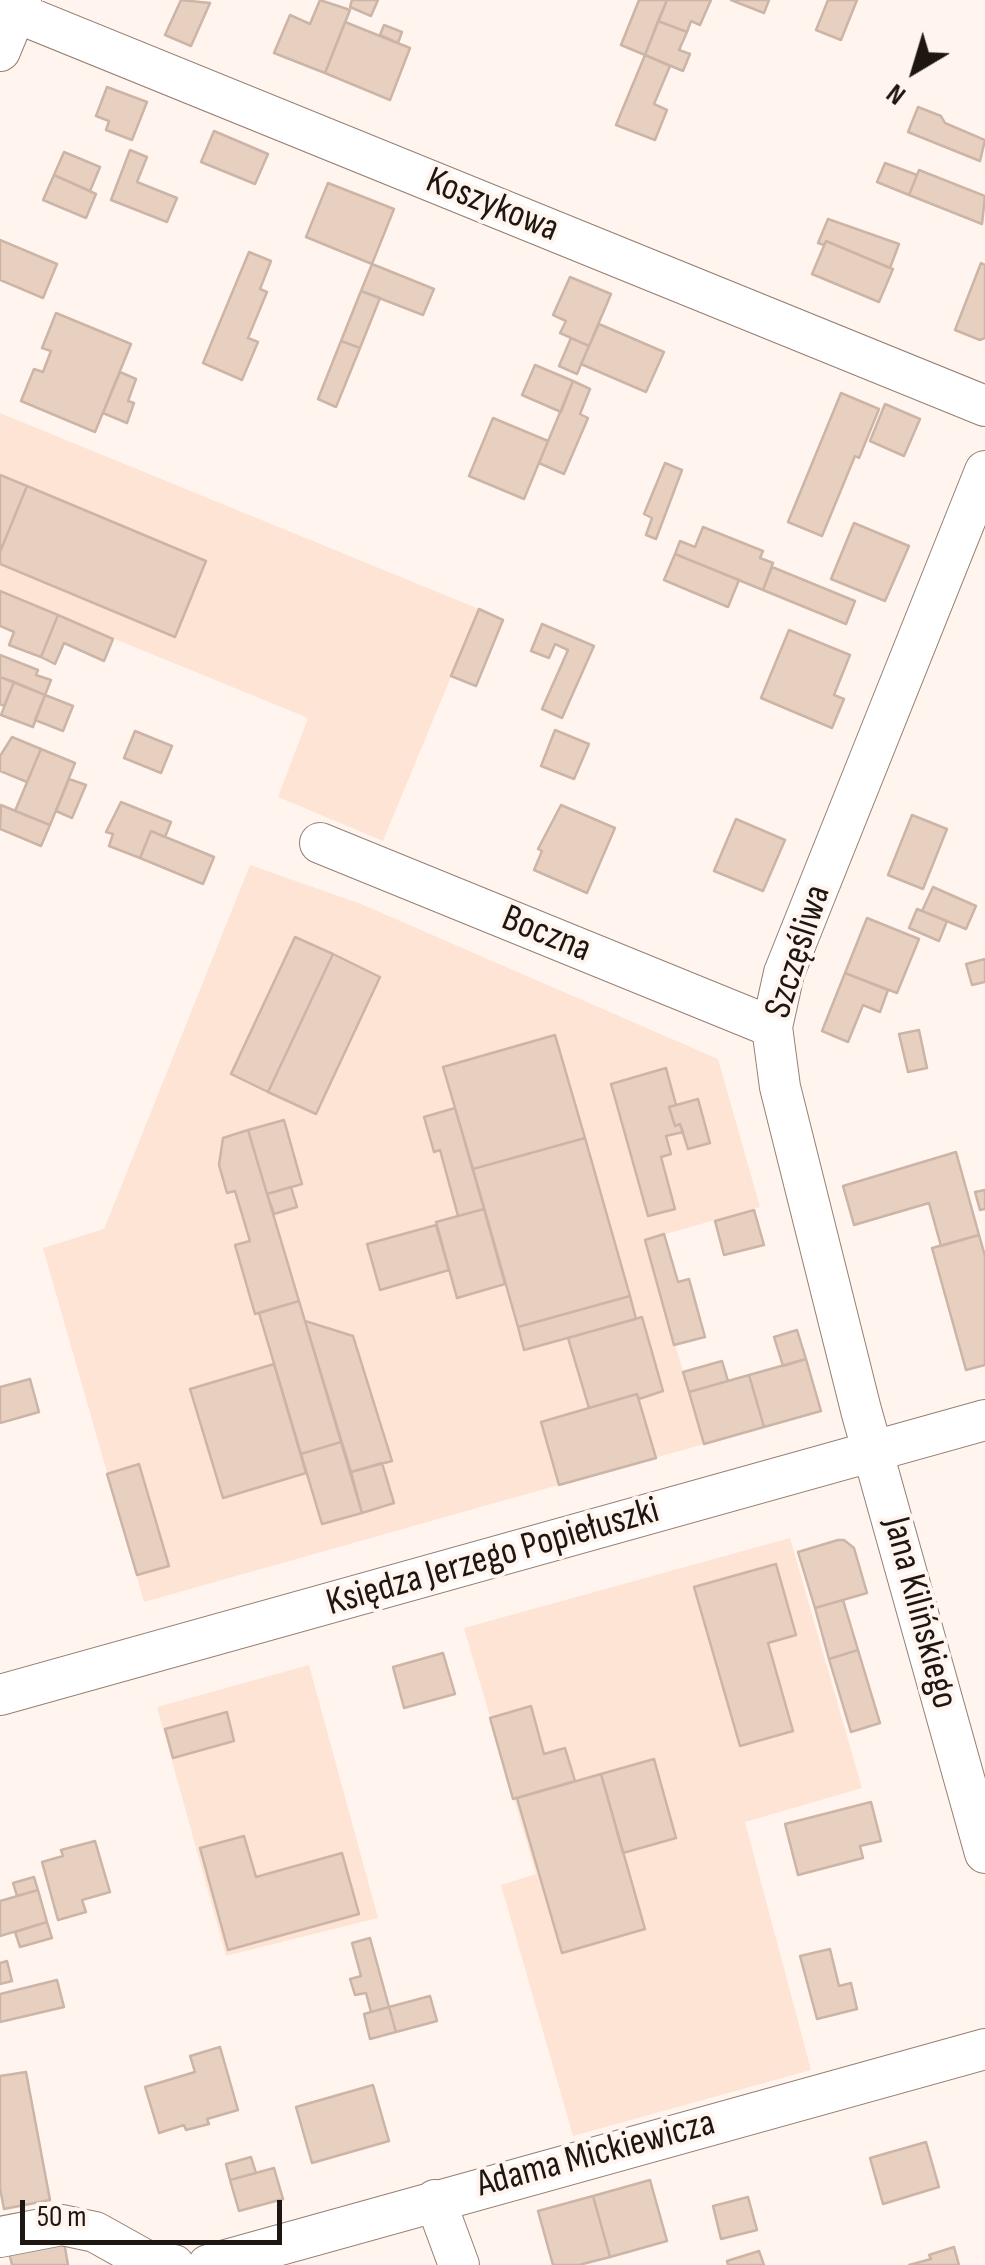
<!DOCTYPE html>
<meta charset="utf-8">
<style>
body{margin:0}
#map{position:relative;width:985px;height:2265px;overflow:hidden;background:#fff5ee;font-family:"Sofia Sans Condensed",sans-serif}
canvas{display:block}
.north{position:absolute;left:865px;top:20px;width:100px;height:100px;-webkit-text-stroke:8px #fff5ee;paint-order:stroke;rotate:218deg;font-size:28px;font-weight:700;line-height:40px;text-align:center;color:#1e1610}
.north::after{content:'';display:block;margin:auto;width:35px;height:45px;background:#1e1610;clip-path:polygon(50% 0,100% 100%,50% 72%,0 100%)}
.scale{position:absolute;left:20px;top:2200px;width:262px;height:45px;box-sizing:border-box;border:5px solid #1e1610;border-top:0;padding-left:12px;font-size:30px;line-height:35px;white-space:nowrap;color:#1e1610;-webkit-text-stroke:8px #fff5ee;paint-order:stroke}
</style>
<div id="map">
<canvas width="985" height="2265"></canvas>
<div class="north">N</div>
<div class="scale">50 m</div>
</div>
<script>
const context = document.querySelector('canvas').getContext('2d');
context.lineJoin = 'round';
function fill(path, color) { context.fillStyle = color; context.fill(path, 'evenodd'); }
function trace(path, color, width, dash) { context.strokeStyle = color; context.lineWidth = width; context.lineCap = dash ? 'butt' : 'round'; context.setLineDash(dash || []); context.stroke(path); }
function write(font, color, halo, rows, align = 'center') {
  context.font = font + ' "Sofia Sans Condensed",sans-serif'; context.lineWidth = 8; context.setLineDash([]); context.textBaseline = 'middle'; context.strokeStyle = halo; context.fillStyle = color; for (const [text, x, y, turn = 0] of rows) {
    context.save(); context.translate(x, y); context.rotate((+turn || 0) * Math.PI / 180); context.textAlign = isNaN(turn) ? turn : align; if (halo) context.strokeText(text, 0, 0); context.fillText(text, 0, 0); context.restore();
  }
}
fill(new Path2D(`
 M0 413 479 609 383 841 278 797 308 718 0 592Z
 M250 865 361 904 718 1059 760 1207 645 1240 704 1444 144 1602 43 1248 104 1229Z
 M790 1538 862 1788 745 1822 811 2070 573 2136 501 1885 536 1874 464 1628Z
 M309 1665 378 1918 226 1956 157 1707Z`), '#fee4d4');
const building = new Path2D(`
 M181 0 210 3 191 46 165 35Z
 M320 0 350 10 325 73 274 53 290 15 310 24Z
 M352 0H378L371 16 350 7Z
 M639 0H667L645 55 621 45Z
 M667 0H711L700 25 691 21 687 32 658 21Z
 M731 0H769L764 13Z
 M828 0H857L841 40 816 30Z
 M658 21 687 32 679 50 690 54 683 71 645 55Z
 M345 22 410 48 390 100 325 73Z
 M384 25 402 32 398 43 380 35Z
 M645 55 670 66 654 104 667 110 655 140 616 125Z
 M107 87 147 102 132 140 106 130 109 121 96 116Z
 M918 107 941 116 945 123 985 140 980 161 908 132Z
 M214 131 268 154 255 184 201 162Z
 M130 150 147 157 137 182 177 198 167 222 111 200Z
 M64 152 100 167 90 191 54 175Z
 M885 163 917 175 909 195 877 182Z
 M919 170 985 196 982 224 909 195Z
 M54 175 96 194 86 218 43 200Z
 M328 183 394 209 372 264 306 237Z
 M828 219 899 244 890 268 826 241 824 245 818 243Z
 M0 240 57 264 43 298 0 280Z
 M826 241 893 269 879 302 812 274Z
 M249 252 271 261 260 289 267 292 248 338 258 342 242 380 203 363Z
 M981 263 985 265V338L980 340 955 330Z
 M372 264 434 289 423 315 361 291Z
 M570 277 611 294 589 346 560 333 566 321 553 315Z
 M361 291 380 298 360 348 341 341Z
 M56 313 131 344 95 432 21 401 34 369 43 372 51 351 42 348Z
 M599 324 664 352 646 392 581 364Z
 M571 338 589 346 577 374 559 366Z
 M341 341 360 348 336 407 318 399Z
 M535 365 573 381 561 412 522 395Z
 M120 372 136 379 128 401 134 403 127 423 103 413Z
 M573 381 590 389 580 414 588 418 564 474 539 463Z
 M841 393 879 409 859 458 855 456 822 536 788 522Z
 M885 404 920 419 904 456 870 441Z
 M493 418 548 441 524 499 469 476Z
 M665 463 682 470 656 539 646 535 652 518 644 514Z
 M0 475 27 486 0 552Z
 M27 486 206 561 175 637 0 564V552Z
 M854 523 909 546 885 601 831 579Z
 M703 527 763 551 760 558 773 563 763 590 675 554 680 541 695 547Z
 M675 554 739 580 728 607 664 580Z
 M772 567 855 601 846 624 763 590Z
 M0 591 58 615 41 657 9 645 14 632 0 626Z
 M479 609 503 620 476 686 451 676Z
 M58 615 113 639 104 661 64 643 55 664 41 657Z
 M542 624 594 646 562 718 542 709 568 650 555 644 549 658 531 651Z
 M789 630 850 655 834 695 844 699 832 728 761 698Z
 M0 655 38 670 36 675 51 680 45 695 0 677Z
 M0 677 14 682 4 706 0 704Z
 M14 682 45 695 33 727 1 715Z
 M45 695 73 706 63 731 35 720Z
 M555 730 589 744 574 779 541 766Z
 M135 731 172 746 161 773 124 758Z
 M12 737 41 749 27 782 0 771V756Z
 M41 749 75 763 50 825 15 811Z
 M69 779 86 785 72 818 56 811Z
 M121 802 171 822 165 837 151 831 140 858 109 846 113 834 106 832Z
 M1 805 50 825 41 846 0 829Z
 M561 805 615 828 587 893 534 870 542 851 538 849Z
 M912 815 947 829 923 889 888 875Z
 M736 819 785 840 763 891 714 871Z
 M151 831 214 857 203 884 140 858Z
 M933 887 976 906 966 929 922 911Z
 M917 909 947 921 939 941 909 928Z
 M867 918 919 939 897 993 845 973Z
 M295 937 333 954 268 1092 231 1074Z
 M333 954 380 977 316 1114 268 1092Z
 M985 959V982L972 985 966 964Z
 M845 973 888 990 880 1012 863 1005 848 1042 822 1031Z
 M919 1030 927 1068 908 1072 899 1034Z
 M555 1035 585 1138 473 1169 443 1067Z
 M666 1068 676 1105 669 1107 675 1126 680 1124 683 1132 666 1136 671 1154 661 1157 675 1209 648 1216 611 1084Z
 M698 1099 710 1143 688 1149 680 1124 675 1126 669 1107Z
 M455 1108 484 1209 458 1216 440 1150 434 1152 424 1117Z
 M284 1120 302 1184 267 1194 248 1130Z
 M248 1130 299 1301 255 1314 235 1245 250 1241 235 1191 227 1193 219 1165 223 1138Z
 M585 1138 630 1296 518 1327 473 1169Z
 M956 1152 979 1235 941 1246 929 1203 854 1225 843 1186Z
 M291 1187 297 1207 274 1214 267 1194Z
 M985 1190V1209L980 1210 975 1192Z
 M484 1209 505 1284 457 1298 436 1222Z
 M754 1210 764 1245 724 1255 715 1221Z
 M436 1225 449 1270 380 1290 367 1244Z
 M664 1234 678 1282 689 1279 705 1337 674 1345 645 1240Z
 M979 1235 985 1256V1365L966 1370 932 1248Z
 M630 1296 636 1319 524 1350 518 1327Z
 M299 1301 341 1442 301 1454 259 1313Z
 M642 1317 663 1391 639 1399 637 1394 589 1408 568 1338Z
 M305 1321 353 1336 392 1461 351 1472Z
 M797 1330 806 1359 783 1366 774 1337Z
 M806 1359 821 1411 764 1427 749 1375Z
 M722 1361 728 1381 689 1392 683 1372Z
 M274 1364 306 1473 223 1498 190 1389Z
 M749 1375 764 1427 704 1444 689 1392Z
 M30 1379 39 1412 0 1423V1387Z
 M637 1394 656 1458 559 1485 541 1422Z
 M341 1442 362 1513 322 1524 301 1454Z
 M382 1463 394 1503 362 1513 351 1472Z
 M139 1464 169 1566 137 1575 107 1474Z
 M838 1540H844L854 1548 867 1593 815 1608 798 1552Z
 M776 1564 796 1635 768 1643 793 1731 740 1746 694 1587Z
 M843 1600 858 1650 829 1659 815 1608Z
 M858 1650 880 1723 851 1732 829 1659Z
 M443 1653 455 1694 404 1708 393 1667Z
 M531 1706 544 1754 565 1748 575 1781 513 1799 490 1718Z
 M227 1712 234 1741 173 1758 165 1729Z
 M654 1759 676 1838 623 1853 601 1774Z
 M601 1774 645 1929 562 1953 517 1798Z
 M871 1802 881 1841 860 1846 863 1858 798 1875 785 1824Z
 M244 1836 256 1877 342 1853 359 1914 228 1950 200 1848Z
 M95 1841 110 1892 82 1900 86 1912 58 1920 42 1862 63 1856 61 1850Z
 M34 1877 38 1890 17 1896 13 1883Z
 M38 1890 47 1922 0 1936V1901Z
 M47 1922 52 1938 20 1947 15 1932Z
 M370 1938 389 2007 371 2012 366 1993 355 1995 350 1979 361 1976 352 1943Z
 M830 1949 839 1986 851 1983 857 2009 817 2019 800 1956Z
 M7 1961 12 1981 0 1984V1963Z
 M57 1980 64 2007 0 2022V1994Z
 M430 1996 437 2021 396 2032 389 2007Z
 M389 2007 396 2032 370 2039 364 2014Z
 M220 2047 238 2110 207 2119 209 2124 186 2130 184 2125 159 2133 145 2087 195 2072 190 2056Z
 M26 2072 50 2200 4 2209 0 2188V2076Z
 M373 2085 389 2141 312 2163 296 2107Z
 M926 2142 939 2187 883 2204 870 2158Z
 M251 2157 256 2173 230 2180 226 2164Z
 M274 2168 283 2199 239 2211 230 2180Z
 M650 2180 667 2241 610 2257 593 2196Z
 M593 2196 610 2257 579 2265H553L538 2211Z
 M748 2197 757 2230 721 2239 713 2206Z
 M64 2242 68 2265H12L9 2252Z
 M954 2247 959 2265H909L931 2259 929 2255Z
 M759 2251 764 2265H728L727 2261Z`);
fill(building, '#e8d0c1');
trace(building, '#ccb4a6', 2.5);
const street = new Path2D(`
 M0 6 985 406
 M0 51 21 0
 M985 471 784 973 772 1027 780 1087 861 1410 985 1853
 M320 843 772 1027
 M0 1695 985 1420
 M435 2200 459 2265
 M0 2237 62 2225 95 2232 147 2261 174 2265
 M208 2265 985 2049`);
trace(street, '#967f72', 42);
trace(street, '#fff', 40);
write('38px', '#1e1610', '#fff5ee', [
 ["Koszykowa",492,206,22],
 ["Boczna",546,935,22],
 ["Szczęśliwa",799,952,-72],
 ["Księdza Jerzego Popiełuszki",493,1558,-16],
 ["Jana Kilińskiego",919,1613,75],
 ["Adama Mickiewicza",596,2155,-15]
]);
</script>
